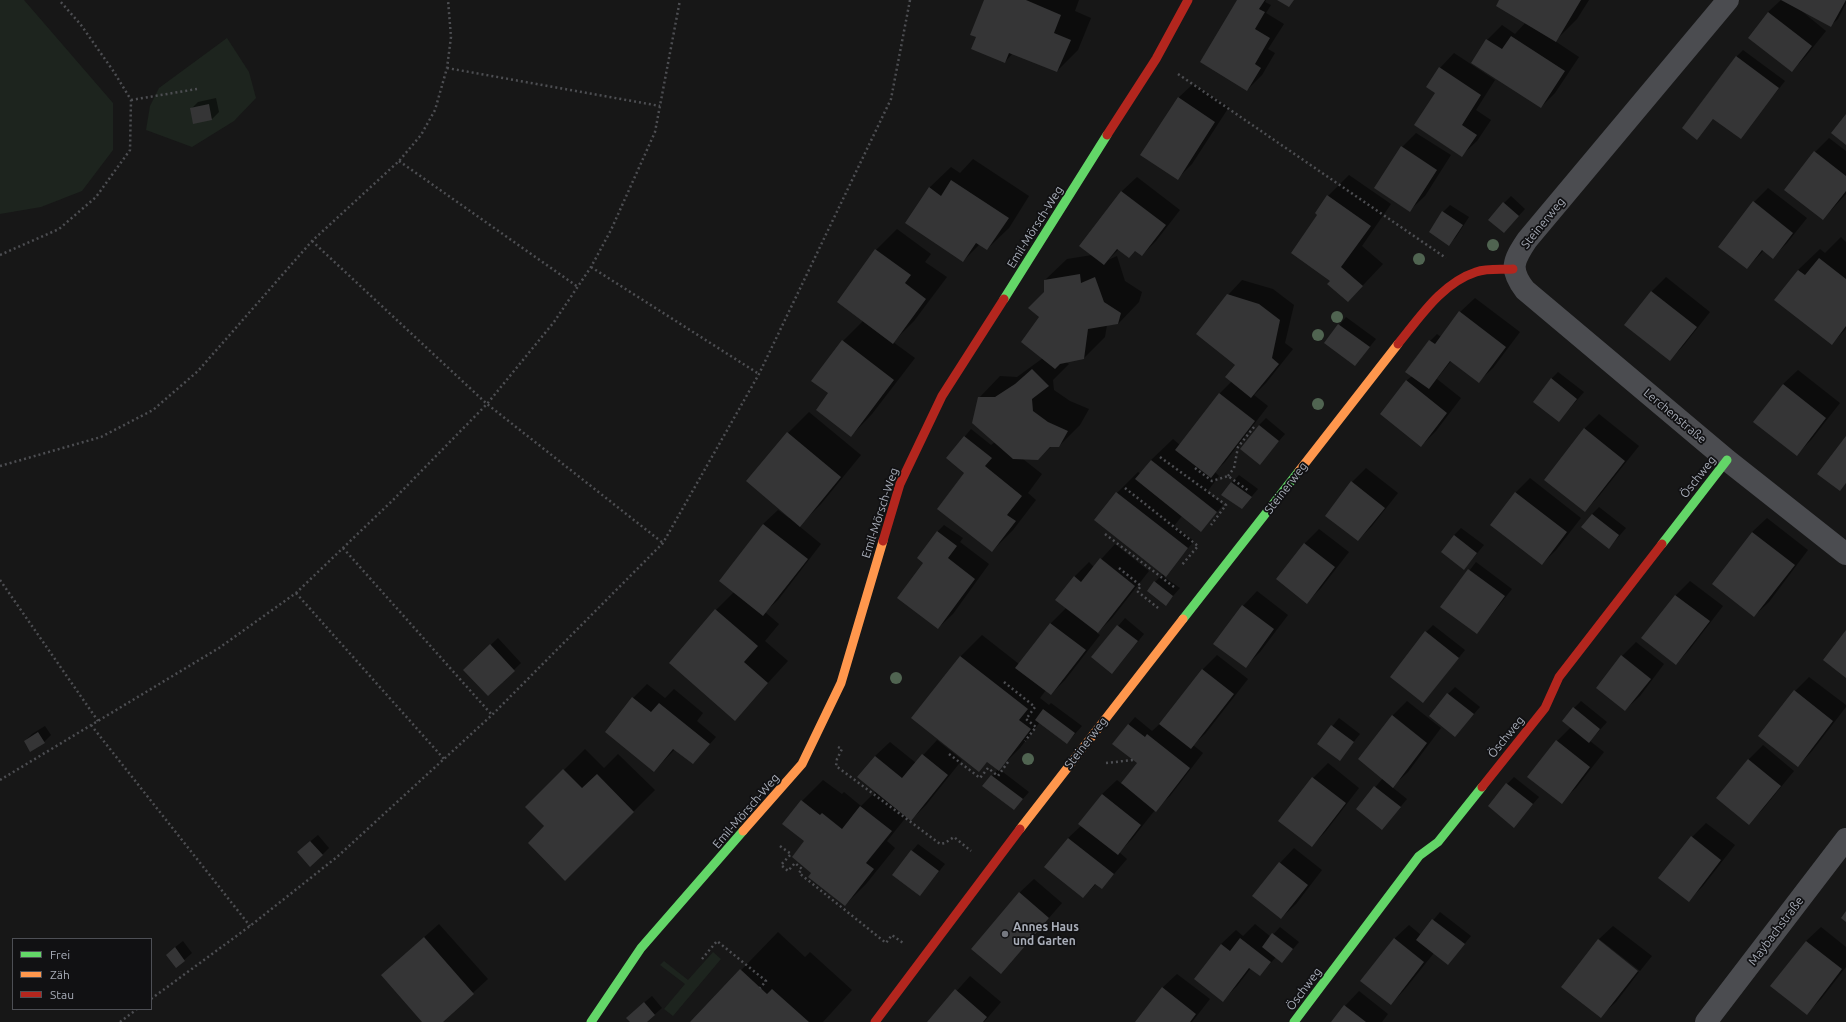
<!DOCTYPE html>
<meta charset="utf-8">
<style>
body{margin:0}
#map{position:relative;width:1846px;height:1022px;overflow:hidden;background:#171717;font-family:Ubuntu,sans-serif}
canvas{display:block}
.legend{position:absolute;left:12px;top:938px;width:140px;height:72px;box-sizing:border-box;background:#111113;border:1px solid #4d4f55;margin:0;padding:5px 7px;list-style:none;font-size:12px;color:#a8adb8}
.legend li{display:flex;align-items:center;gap:8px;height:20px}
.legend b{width:20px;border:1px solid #4d4f55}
</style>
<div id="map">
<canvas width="1846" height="1022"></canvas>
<ul class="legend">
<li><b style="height:5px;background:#63d668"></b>Frei</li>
<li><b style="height:5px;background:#ff974d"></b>Zäh</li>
<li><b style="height:5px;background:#b3261e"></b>Stau</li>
</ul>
</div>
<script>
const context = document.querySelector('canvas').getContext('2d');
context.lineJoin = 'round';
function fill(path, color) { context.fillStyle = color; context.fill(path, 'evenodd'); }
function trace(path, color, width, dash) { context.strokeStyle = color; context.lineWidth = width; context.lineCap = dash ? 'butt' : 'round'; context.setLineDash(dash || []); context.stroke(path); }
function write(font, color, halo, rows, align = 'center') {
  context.font = font + ' Ubuntu,sans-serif'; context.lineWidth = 3.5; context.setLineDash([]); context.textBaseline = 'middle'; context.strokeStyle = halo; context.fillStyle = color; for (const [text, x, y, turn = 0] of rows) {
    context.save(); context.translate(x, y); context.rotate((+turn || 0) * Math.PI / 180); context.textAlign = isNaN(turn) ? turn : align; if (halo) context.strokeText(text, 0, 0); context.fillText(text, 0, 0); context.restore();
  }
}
fill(new Path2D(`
 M0 0H24L113 103V150L82 191 41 207 0 214Z
 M227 38 249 72 256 98 234 121 192 147 146 130 150 106 159 88Z
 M713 952 721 959 673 1016 664 1009 685 984 660 965 664 961 688 980Z`), '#1d241e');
fill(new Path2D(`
 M985 0H1079L1075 11 1091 18 1078 50 1057 71 1013 53 1005 62 977 37Z
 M1238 0H1266L1265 2 1271 5 1266 13 1284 24 1268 49 1275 53 1262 75 1247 90Z
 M1500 0H1589L1577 19 1555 41 1579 57 1555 93 1541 107 1472 62 1487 40 1502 25 1515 34 1526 22Z
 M1781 0H1846V3L1838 19 1830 26 1798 8 1826 31 1806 56 1792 71 1768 12Z
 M1743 50 1785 81 1740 138 1714 118 1697 138 1736 57Z
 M1454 53 1495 80 1476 110 1491 120 1477 141 1462 155 1436 93 1440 68Z
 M1193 84 1229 107 1192 164 1178 178V98Z
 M216 98 219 112 212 119 191 109 198 102Z
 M1416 133 1451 155 1425 196 1410 210 1402 147Z
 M1829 138 1846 151V194L1823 219 1815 152Z
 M973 159 1029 196 1009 228 987 249 980 244 963 261 929 188 951 167 960 173Z
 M1349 175 1391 204 1362 246 1383 264 1348 301 1332 281 1318 215 1328 196Z
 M1137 177 1180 210 1156 241 1142 255 1136 250 1119 249 1108 260 1117 256 1125 281 1142 292 1139 302 1118 324 1107 325 1105 337 1084 358 1066 362 1069 364 1053 380 1054 390 1070 401 1089 409 1080 425 1059 446H1052L1038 459H1023L1042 474 1028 493 1036 500 1013 530 992 551 969 469 947 458 971 429 991 445 995 442 979 398 1000 376 1017 377 1043 358 1041 317 1045 292V280L1067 259 1092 255 1081 246 1122 191Z
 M1768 188 1807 218 1787 243 1773 257 1764 250 1747 268 1754 202Z
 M1511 196 1525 209 1504 232V203Z
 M1450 205 1469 217 1456 237 1449 244 1430 232 1443 212Z
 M897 229 931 254 925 262 947 277 914 321 893 342 915 358 872 414 851 436 829 393 813 381 843 341 863 321 876 250Z
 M1841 237 1846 242V329L1831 344 1798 270 1820 249 1825 253Z
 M1666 277 1710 312 1684 345 1670 360 1651 292Z
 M1242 280 1273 289 1294 305 1285 343 1293 349 1266 383 1254 395 1268 406 1225 462 1215 472 1219 476 1207 492 1223 505 1201 531 1182 516 1174 526 1194 541 1164 577 1180 588 1166 604 1155 582 1163 574 1117 493 1138 472 1141 474 1151 460 1173 439 1180 445 1219 394 1232 381 1236 365 1228 295Z
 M1475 298 1520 332 1493 368 1478 382 1451 361 1437 379 1461 398 1436 431 1421 446 1406 381 1412 376 1430 341 1437 334 1441 337 1460 312Z
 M1346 317 1376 339 1355 365 1325 343Z
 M1798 370 1840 403 1811 440 1797 454 1754 422 1783 384Z
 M1558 372 1584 392 1559 421 1551 379Z
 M809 412 861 455 821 504 799 526 821 544 778 600 765 612 779 624 765 641 788 661 735 719 670 663 716 610 734 592 720 581 763 524 778 510 789 518 790 517 748 481 788 433Z
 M1599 414 1639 446 1599 496 1585 511 1584 429Z
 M1266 418 1285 434 1260 463 1259 425Z
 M1366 468 1398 493 1372 526 1358 540 1352 482Z
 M1239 475 1258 489 1242 508 1232 482Z
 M1530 478 1581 518 1556 550 1542 564 1491 525 1516 492Z
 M1599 507 1626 528 1609 548 1592 514Z
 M1767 518 1808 550 1769 602 1754 616 1713 584 1752 532Z
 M944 525 963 538 960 542 989 564 953 614 938 628 928 558 937 532Z
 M1461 528 1484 545 1464 569 1454 535Z
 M1319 529 1349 552 1321 588 1307 602 1277 579 1305 543Z
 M1115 544 1149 571 1112 618 1097 633 1100 635 1065 680 1051 694 1046 690 1040 698 1049 705 1051 703 1082 726 1067 743 1040 722 1020 748 999 769 1029 792 1014 809 984 786 998 769 988 761 979 770 913 718 961 656 982 635 1019 664 1051 623 1066 608 1074 577 1089 562 1094 567Z
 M1476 562 1512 589 1477 633 1442 607Z
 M1690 581 1723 606 1690 649 1676 664 1643 638 1676 595Z
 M1257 591 1288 615 1260 652 1246 666 1243 606Z
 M1125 618 1144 634 1119 665 1092 657Z
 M1433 625 1465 650 1423 702 1426 632Z
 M498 638 521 663 488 695 464 670Z
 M1636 642 1664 664 1640 696 1625 710 1622 656Z
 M1217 655 1248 679 1205 734 1193 745 1203 753 1170 796 1155 810 1132 839 1119 852 1127 859 1102 888 1096 884 1083 897 1046 867 1068 838 1082 825 1080 823 1102 794 1117 780 1122 784 1138 763 1113 743 1135 717 1152 731 1163 721 1203 669Z
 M1809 677 1846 705V707L1812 751 1798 766 1795 691Z
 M647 684 665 698 674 689 703 713 697 721 716 737 693 763 675 749 654 771 633 698Z
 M1455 687 1480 707 1455 736 1448 694Z
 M1407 701 1441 728 1408 772 1392 787 1407 799 1382 829 1357 809 1383 778 1392 716Z
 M1581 701 1607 722 1590 741 1604 752 1576 788 1561 802 1557 741 1571 727 1574 708Z
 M1339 718 1360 734 1339 760 1318 744Z
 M45 726 51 735 44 742 25 741 32 734Z
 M937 740 962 760 926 805 911 820 907 816 887 841 895 848 866 884 845 905 813 873 805 841 802 801 823 780 842 794 844 792 861 806 876 791 875 756 890 742 916 763Z
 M1763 745 1794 771 1763 809 1749 823 1717 798 1749 759Z
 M585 749 604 768 618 754 655 790 565 880 545 827 527 807Z
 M1328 763 1359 788 1326 831 1312 846 1280 821 1313 778Z
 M1514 777 1539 797 1514 826 1507 784Z
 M1706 823 1735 845 1703 886 1689 900 1692 837Z
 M318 835 329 848 322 855 306 845Z
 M918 844 945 864 920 895 912 851Z
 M1294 848 1322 870 1296 904 1281 918 1280 863Z
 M1034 879 1062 903 1001 973 1019 893Z
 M1440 912 1471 936 1448 964 1434 953 1405 989 1391 1004 1394 939 1409 925 1421 935Z
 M439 924 488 979 441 1022H424L397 961Z
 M1255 924 1271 937 1280 927 1299 942 1282 962 1276 957 1260 975 1251 968 1237 986 1223 1000 1221 944 1236 930 1243 936Z
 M1613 926 1652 956 1640 971 1599 939Z
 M1821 927 1846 947V967L1821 999 1807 1013 1806 941Z
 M778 932 805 957 810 952 852 990 823 1022H691Z
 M183 941 192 953 176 967 174 948Z
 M1599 942 1639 972 1616 1002 1601 1016Z
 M1177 974 1210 999 1192 1022H1136L1162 988Z
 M970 976 1001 1002 984 1022H929Z
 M1359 991 1388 1014 1382 1022H1332L1345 1006Z
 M652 996 662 1008 646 1022H631L634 1011Z`), '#0007');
fill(new Path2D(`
 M984 0H1026L1061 15 1054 33 1071 40 1057 72 1009 53 1005 63 971 49 976 37 970 35Z
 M1237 0H1265L1259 9 1265 12 1255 29 1270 38 1255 64 1261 68 1247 91 1200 62Z
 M1277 0H1294L1289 7Z
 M1499 0H1581L1556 42 1496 6Z
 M1781 0H1846L1831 27Z
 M1768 12 1812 46 1792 72 1748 38Z
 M1511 36 1565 71 1541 108 1471 63 1486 39 1502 49Z
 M1736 56 1779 88 1741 139 1713 119 1697 140 1682 128Z
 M1439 67 1481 95 1462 125 1477 135 1462 157 1414 125 1435 93 1426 87Z
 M1178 97 1215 122 1178 180 1140 155Z
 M209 104 212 120 193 124 190 108Z
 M1846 114V145L1831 133Z
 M1401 146 1437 170 1410 212 1374 188Z
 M1814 151 1846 176V191L1823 220 1784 190Z
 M951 180 1009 218 987 250 976 243 963 262 905 223 929 187 941 196Z
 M1121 191 1166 225 1142 256 1135 251 1129 258 1117 249 1104 265 1079 246Z
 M1327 195 1371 226 1341 267 1363 286 1348 302 1327 284 1330 281 1291 253 1317 215 1315 213Z
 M1753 201 1793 233 1773 259 1762 250 1747 269 1718 247Z
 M1503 202 1519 216 1504 233 1488 220Z
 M1442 211 1463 225 1449 246 1429 232Z
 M875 249 911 275 905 283 926 299 893 344 837 302Z
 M1819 258 1846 279V326L1832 345 1774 300 1798 270 1805 275Z
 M1080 274 1081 283 1095 277 1104 302 1121 313 1118 324 1088 329 1084 359 1060 364 1055 369 1021 342 1039 317 1028 308 1044 292V280Z
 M1651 291 1697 327 1670 361 1624 325Z
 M1227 294 1259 304 1280 320 1272 358 1279 364 1251 398 1225 377 1235 365 1196 334Z
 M1459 311 1506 347 1479 383 1450 361 1429 389 1405 372 1429 340 1435 344Z
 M1338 324 1370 347 1355 366 1324 343Z
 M842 340 894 380 851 437 816 410 828 393 811 381Z
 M1032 369 1049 386 1032 399 1033 411 1048 422 1068 431 1059 447H1050L1038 460 1013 459 972 423 978 397H995L1015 384Z
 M1551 378 1577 399 1559 422 1533 402Z
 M1406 380 1447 413 1421 447 1380 414Z
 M1783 384 1826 418 1797 456 1753 422Z
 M1219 393 1255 421 1211 478 1175 450Z
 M1259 425 1279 441 1260 465 1240 449Z
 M1584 428 1625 461 1585 512 1544 480Z
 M787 432 841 477 800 527 746 481Z
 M964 436 992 458 985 466 1022 496 1007 515 1016 521 992 552 937 509 964 473 946 458Z
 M1846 436V483L1840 491 1817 474Z
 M1151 460 1217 512 1201 532 1135 479Z
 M1351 481 1385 508 1358 541 1325 516Z
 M1231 482 1252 497 1242 509 1221 495Z
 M1116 492 1188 548 1166 577 1094 520Z
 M1515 492 1567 532 1542 565 1490 525Z
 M1592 514 1619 535 1609 549 1581 527Z
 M763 524 808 559 763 616 719 581Z
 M937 531 957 546 948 558 975 579 938 629 897 598 923 563 917 558Z
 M1752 532 1795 565 1754 617 1712 584Z
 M1454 535 1477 553 1464 570 1441 552Z
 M1304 543 1335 567 1307 604 1276 579Z
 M1100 558 1135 586 1098 633 1055 600 1074 576 1081 582Z
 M1468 569 1505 596 1477 634 1440 607Z
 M1154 581 1173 596 1166 606 1147 591Z
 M1675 595 1710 621 1676 665 1641 638Z
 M1242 605 1274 629 1246 668 1213 644Z
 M715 609 758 646 744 662 768 683 735 721 669 663Z
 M1050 623 1086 650 1051 695 1015 668Z
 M1117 625 1138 641 1112 674 1091 657Z
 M1846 630V678L1823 660Z
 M1425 631 1459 658 1423 703 1390 677Z
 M490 644 515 671 488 696 463 670Z
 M1621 655 1651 679 1625 711 1596 688Z
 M960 656 1028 709 1019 720 1031 729 999 771 987 762 979 772 911 718Z
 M1202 669 1234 694 1191 749 1159 724Z
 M1794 690 1833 721 1798 767 1758 736Z
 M1447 693 1474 714 1455 737 1429 716Z
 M632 697 651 712 659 703 710 744 693 764 673 749 654 772 605 732Z
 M1573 707 1600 729 1589 743 1562 721Z
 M1043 709 1075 733 1067 744 1035 720Z
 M1392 715 1427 743 1393 788 1358 759Z
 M1128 724 1145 737 1147 734 1190 768 1156 812 1121 783 1137 763 1112 744Z
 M1331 725 1354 742 1340 761 1317 744Z
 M38 732 45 743 30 752 24 741Z
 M1556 740 1590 767 1562 804 1527 777Z
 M922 754 948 775 911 821 857 777 875 756 902 778Z
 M1748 759 1781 786 1749 825 1716 798Z
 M563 769 582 788 597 774 634 812 565 881 528 843 544 826 525 807Z
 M991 775 1023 799 1014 810 982 786Z
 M1312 777 1346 803 1312 847 1278 821Z
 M1506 783 1533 804 1514 828 1488 806Z
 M1374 786 1401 807 1382 830 1356 809Z
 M1102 794 1141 825 1118 855 1078 824Z
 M801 800 820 815 822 813 842 829 860 806 892 831 866 863 874 869 845 906 808 877 811 873 792 857 804 841 782 824Z
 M1691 836 1721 860 1689 902 1658 878Z
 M1068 838 1114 874 1102 889 1095 884 1083 898 1044 867Z
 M310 841 323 855 310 867 297 852Z
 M911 850 939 871 920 896 892 875Z
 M1279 862 1308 885 1281 919 1252 896Z
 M1019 892 1049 918 1001 974 971 949Z
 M1846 911V922L1841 918Z
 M1432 919 1465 944 1448 965 1416 940Z
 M1272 933 1293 949 1282 963 1262 947Z
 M424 937 474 994 443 1022H422L381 975Z
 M1240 938 1271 962 1260 976 1249 968 1223 1002 1194 979 1221 944 1230 951Z
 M1394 938 1424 962 1391 1005 1360 981Z
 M1598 939 1638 971 1601 1018 1561 987Z
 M1806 941 1842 969 1807 1015 1770 986Z
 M175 947 185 961 176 968 166 955Z
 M740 969 767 994 772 989 809 1022H690Z
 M1162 987 1196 1014 1190 1022H1135Z
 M955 989 987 1017 983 1022H927Z
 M644 1002 655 1015 647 1022H630L626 1018Z
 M1344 1005 1366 1022H1331Z`), '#353536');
trace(new Path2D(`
 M447 68 660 106
 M1178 74 1446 258
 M131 100 197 89
 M399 161 578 287
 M312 241 487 404 663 543
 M0 255 59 229 96 197 130 150 131 100 114 72 81 25 59 0
 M591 267 759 374
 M1160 457 1226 505 1211 525
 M0 466 101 437 153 410 198 371 312 241 399 161 421 135 435 110 447 68 451 37 448 0
 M1195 468 1212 481 1228 476 1249 491
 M1228 476 1234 468 1238 447 1254 427
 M1125 488 1198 546 1181 566
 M1105 534 1174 587
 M343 548 492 715
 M1119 568 1141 586 1137 591 1158 608
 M0 580 98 721
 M296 593 444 759
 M1004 682 1035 707 1026 719 1036 727 1025 741
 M91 725 250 926
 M838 747 842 749 837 759 836 766 940 844 945 843 954 837 971 851
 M949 754 980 778 988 768 998 776 1008 762
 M1106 763 1133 760
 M0 780 219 648 296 593 393 500 487 404 554 322 591 267 611 230 655 132 680 0
 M780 846 791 854 781 865 788 871 795 863 802 869 799 873 886 943 892 935 903 943
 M702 959 717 941 766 981 760 988
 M151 999 250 926 337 857 492 715 663 543 759 374 891 99 910 0
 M120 1022 137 1009`), '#4d4e52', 2.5, [2, 3]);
trace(new Path2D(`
 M1728 0 1527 240C1513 261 1509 269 1525 290L1727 460 1846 554
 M1706 1022 1846 839`), '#4b4c50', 22);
trace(new Path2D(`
 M1004 299 1107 135
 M1662 544 1727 460
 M1183 619 1299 471
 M591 1022 641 948 743 831
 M1294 1022 1419 856 1438 842 1482 787`), '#63d668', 9);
trace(new Path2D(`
 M1299 471 1398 344
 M1020 829 1183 619
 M743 831 802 764 841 683 883 541`), '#ff974d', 9);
trace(new Path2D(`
 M1107 135 1156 59 1188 0
 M1398 344C1420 317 1442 283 1476 272 1488 268 1501 270 1513 269
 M883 541 900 484 942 396 1004 299
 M1482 787 1545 708 1559 677 1662 544
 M875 1022 1020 829`), '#b3261e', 9);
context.fillStyle = '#506451';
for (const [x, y] of [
 [1493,245],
 [1419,259],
 [1337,317],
 [1318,335],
 [1318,404],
 [896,678],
 [1028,759]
]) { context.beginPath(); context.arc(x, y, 6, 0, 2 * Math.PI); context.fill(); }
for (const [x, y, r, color] of [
 [1005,934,4,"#757880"]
]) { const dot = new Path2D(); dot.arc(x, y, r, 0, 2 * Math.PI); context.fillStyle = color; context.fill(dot); trace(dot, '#111113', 1.5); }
write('12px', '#a8adb8', '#111113', [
 ["Steinerweg",1543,223,-51],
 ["Emil-Mörsch-Weg",1035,227,-58],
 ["Lerchenstraße",1675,416,40],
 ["Öschweg",1698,477,-52],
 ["Steinerweg",1286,488,-52],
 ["Emil-Mörsch-Weg",880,513,-72],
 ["Öschweg",1506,737,-51],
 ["Steinerweg",1086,743,-52],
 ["Emil-Mörsch-Weg",746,811,-49],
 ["Maybachstraße",1776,931,-53],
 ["Öschweg",1304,989,-53]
]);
write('bold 12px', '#a8adb8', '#111113', [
 ["Annes Haus",1013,927],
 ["und Garten",1013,941]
], 'left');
</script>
